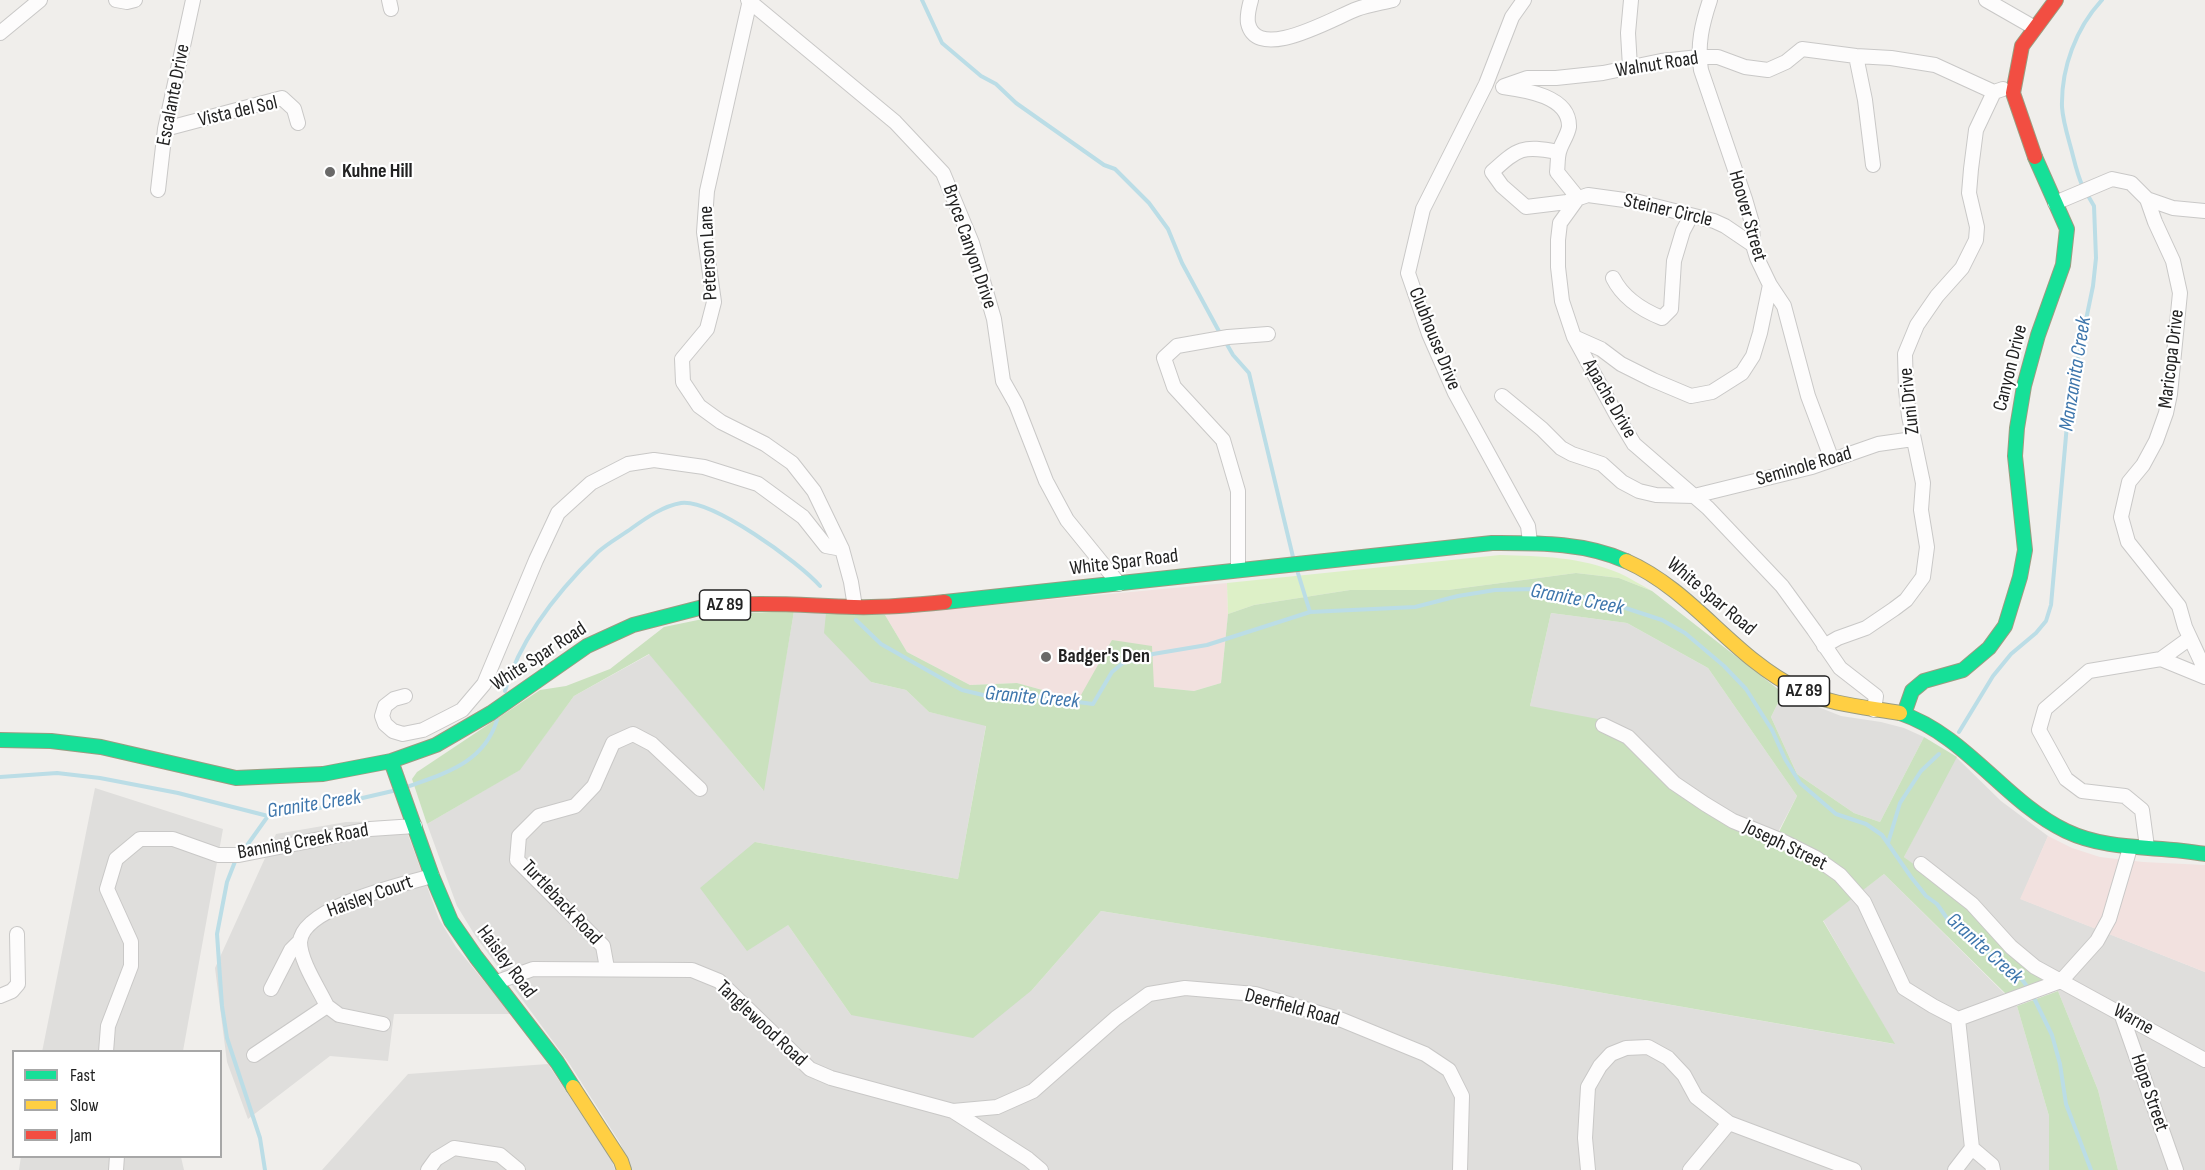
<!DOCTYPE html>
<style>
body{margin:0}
#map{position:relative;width:2205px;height:1170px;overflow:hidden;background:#f0eeeb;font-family:"Sofia Sans Condensed",sans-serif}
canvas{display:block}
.legend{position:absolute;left:12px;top:1050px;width:210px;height:108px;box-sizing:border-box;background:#fff;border:2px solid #a7a7a7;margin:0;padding:8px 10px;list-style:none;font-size:18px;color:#222}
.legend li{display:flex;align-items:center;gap:12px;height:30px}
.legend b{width:30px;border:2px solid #a7a7a7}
</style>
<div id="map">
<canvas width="2205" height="1170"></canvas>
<ul class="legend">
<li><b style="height:8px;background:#16e098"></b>Fast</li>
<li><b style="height:8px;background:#ffcf43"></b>Slow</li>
<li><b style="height:8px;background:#f24e42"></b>Jam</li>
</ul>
</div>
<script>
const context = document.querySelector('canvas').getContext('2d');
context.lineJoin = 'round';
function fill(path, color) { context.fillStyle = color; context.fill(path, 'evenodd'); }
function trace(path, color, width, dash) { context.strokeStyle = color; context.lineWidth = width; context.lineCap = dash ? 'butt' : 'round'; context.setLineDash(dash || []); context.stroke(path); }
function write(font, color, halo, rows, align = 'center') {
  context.font = font + ' "Sofia Sans Condensed",sans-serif'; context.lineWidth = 4.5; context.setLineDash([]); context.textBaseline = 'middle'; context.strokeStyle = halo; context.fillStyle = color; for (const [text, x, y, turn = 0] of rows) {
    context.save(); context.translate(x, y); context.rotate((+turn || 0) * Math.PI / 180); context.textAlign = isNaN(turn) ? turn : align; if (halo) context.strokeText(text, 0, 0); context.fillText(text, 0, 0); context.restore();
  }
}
fill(new Path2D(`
 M794 611 826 613 871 682 906 690 929 712 986 725 958 879 755 842 788 925 851 1015 1032 990 1101 911 1552 984 1894 1044 1823 920 1884 874 2017 1006 2049 1116V1170H632L620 1143 569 1063 476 937 457 906 427 824 519 770 574 696 650 654 763 790Z
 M1551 613 1627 623 1708 668 1797 796 1778 832 1735 816 1530 706Z
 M1783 693 1841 716 1881 722 1904 728 1924 737 1880 822 1854 813 1797 774 1771 717Z
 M1955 756 2001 801 2048 836 2021 899 2205 972V1170H2118L2098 1090 2058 991 2049 980 1904 857Z
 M95 788 223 829 183 1051 42 1052Z
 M403 821 439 919 456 947 511 1014H394L388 1061 330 1056 248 1119 227 1062 215 968 276 834 346 822Z
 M548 1064 612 1161 615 1170H322L408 1074Z
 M21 1156 181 1157 184 1170H19Z`), '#dfdedc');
fill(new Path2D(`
 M1227 583 1228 614 1221 683 1194 691 1154 687 1081 695 1057 694 1017 683 970 685 907 652 885 615Z
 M2048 836 2072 848 2100 857 2143 862 2205 865V972L2020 899Z`), '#f2e1df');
fill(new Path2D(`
 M1500 555C1541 556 1581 557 1619 573 1630 578 1641 585 1652 591L1619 578 1576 573 1448 590H1350L1254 605 1228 614 1227 583Z`), '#ddf0c7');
fill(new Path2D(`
 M1576 573 1619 578 1652 591 1783 693 1771 717 1797 774 1854 813 1880 822 1924 737 1957 757 1904 857 1971 907 2049 980 2008 996 1884 874 1823 921 1895 1044 1552 984 1101 911 1032 990 973 1038 851 1015 788 925 747 951 700 888 755 842 958 879 986 726 929 712 906 690 871 682 824 633 826 613 885 615 907 652 970 685 1017 683 1057 694 1081 695 1112 640 1152 646 1154 687 1194 691 1221 683 1228 614 1254 605 1350 590H1448ZM1551 613 1627 623 1708 668 1797 796 1779 832 1735 816 1677 780 1603 720 1530 706Z
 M794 611 764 791 649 654 574 696 520 770 427 824 412 779 417 772 540 690 566 686 610 669 664 627 727 614Z
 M2058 991 2098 1090 2118 1170H2049V1116L2017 1006Z`), '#cae1be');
trace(new Path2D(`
 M922 0 942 43 981 76 996 84 1016 103 1104 165 1115 169 1149 203 1168 229 1182 263 1221 335
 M2083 187C2078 177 2075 164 2072 152 2068 137 2063 122 2062 107 2061 68 2076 28 2102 0
 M1225 341 1233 355 1249 373 1293 557
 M1297 570 1310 612
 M856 620 881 644 962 690 983 695H1025L1093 704 1112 672 1123 663 1153 654 1207 645 1310 612 1415 607 1458 596 1495 590 1534 589 1601 600 1662 620 1685 633 1724 666 1746 689 1772 730 1785 759 1800 783 1836 814 1866 824 1882 835 1911 877 1926 896 1937 904 1951 924 2021 978 2031 992 2052 1035 2060 1064 2066 1104 2091 1170
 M505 691C520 638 559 590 598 552 608 543 621 536 632 528 646 518 663 506 681 503 712 499 799 562 820 586
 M1959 732 1993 676 2011 654 2036 633 2046 621 2051 605 2069 402 2093 286 2096 258 2094 206 2087 194
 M0 777 57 773 100 778 178 793 268 816 315 809 397 790
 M407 787C445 773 484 763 497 720
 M1888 843 1900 803 1921 771 1939 754
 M243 851 268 816
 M236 859 227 882 217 934 222 1006 227 1038 260 1138 265 1170`), '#bbdde6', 4);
const street = new Path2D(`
 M116 0 127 2 135 0
 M389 0 391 9
 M748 0 895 122 943 173 972 243 994 319 1003 381 1016 404 1046 481 1067 520 1119 584
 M750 0 707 191 704 232 714 302 707 329 682 359 683 382 699 406 721 422 765 444 792 463 814 491 842 549 851 582 855 607
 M1251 0C1249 7 1247 16 1248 23 1257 64 1335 17 1357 9 1368 5 1381 3 1393 0
 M1524 0 1512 17 1486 84 1423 209 1408 273 1429 334 1455 393 1528 526 1530 542
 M1710 0C1702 24 1697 45 1701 70L1745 199 1752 223 1753 245 1757 258 1770 285 1784 306 1808 396 1832 460
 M1986 0 2035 28
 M0 33 40 0
 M1856 56 1865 100 1873 165
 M1630 67 1628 33 1631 0
 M1504 86 1527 78H1556L1603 73 1661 61 1699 57H1718L1745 67 1768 70 1786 62 1802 49 1856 56 1891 58 1935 65 1994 92 2003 89
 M1503 87C1525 90 1570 96 1569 127 1568 134 1562 143 1560 149 1557 156 1558 165 1557 172L1578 198 1560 223 1558 240V267L1562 301 1574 337 1617 416 1634 444 1708 508 1782 586 1814 630 1840 668 1876 696 1874 710
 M165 129 282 98 294 109 298 123
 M1558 152C1523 145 1518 148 1492 172L1502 186 1526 207 1567 202 1588 195 1639 202 1714 221 1725 226 1753 245
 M158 190 165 129 193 0
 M2147 199 2155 222 2173 261 2180 293 2170 394 2166 413 2156 441 2143 465 2129 482 2121 517 2128 542 2179 606 2185 627 2205 670
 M2055 203 2112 179 2131 183 2147 199 2173 208 2205 211
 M1613 278C1623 298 1642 310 1662 318L1671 309 1674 261 1683 231 1691 216
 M1574 337 1601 349 1621 364 1653 380 1691 396 1712 392 1742 373 1753 356 1760 333 1770 285
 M1502 396 1542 429 1561 448 1572 454 1602 464 1622 482 1639 491 1656 495 1694 496 1812 467 1878 444 1913 439
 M1238 569V491L1223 440 1174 387 1164 358 1177 346 1228 337 1268 334
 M1824 646 1838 638 1866 628 1894 609 1906 600 1923 577 1927 547 1921 510 1923 483 1909 416 1906 390 1905 354 1917 325 1937 296 1962 268 1976 240 1977 227 1969 193 1971 169 1976 130 1994 92
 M2161 659 2190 638
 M405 696 394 699 385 706 382 716 385 724 393 731 403 734 423 730 462 710 484 684 536 560 558 513 591 483 628 464 654 460 704 467 758 484 803 517 826 546 842 549
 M1603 725 1628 737 1674 783 1705 804 1733 821 1780 840 1816 858 1840 875 1864 902 1904 988 1933 1006 1958 1019 2061 981 2097 941 2109 919 2130 848
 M2147 847 2142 810 2125 796 2082 791 2066 779 2039 730 2045 709 2089 671 2161 659 2205 677
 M1921 864 1972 904 2011 947 2035 967 2205 1060
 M607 968 603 946 517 860 519 836 539 816 575 806 594 786 613 743 633 734 652 744 700 789
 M497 982 533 969 692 970 719 981 810 1069 831 1078 953 1111 1028 1159 1041 1170
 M271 989 291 950 300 941
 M0 996 12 991 18 984 17 934
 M327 1006 339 1015 383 1024
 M2122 1016 2176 1170
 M106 1052 108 1026 131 966V942L107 889 116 859 140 839H173L218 855H239L370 829 415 826
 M254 1055 327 1006C319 989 300 961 300 942 302 907 403 884 432 876
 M953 1111 997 1107 1033 1091 1116 1018 1149 994 1185 988 1255 994 1342 1020 1425 1054 1449 1070 1462 1096 1460 1170
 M1972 1148 1992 1165 1993 1170
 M116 1170 117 1156
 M428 1170 436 1159 454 1148 500 1155 518 1170
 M1588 1170 1585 1138 1588 1087 1600 1066 1611 1054 1626 1048 1648 1047 1668 1058 1684 1075 1696 1097 1729 1123 1854 1170
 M1690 1170 1729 1123
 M1955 1170 1972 1148 1958 1019`);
const fast = new Path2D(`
 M945 602 1492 543C1537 543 1584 542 1626 561
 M1900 713C1966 735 2005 802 2066 831 2110 852 2159 845 2205 854
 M1904 714 1912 691 1924 681 1963 670 1989 648 2005 626 2020 577 2025 550 2015 456 2017 428 2024 386 2038 335 2063 265 2067 229 2035 157
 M0 740 51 741 101 747 236 778 323 774 391 761 436 745 491 713 587 646 633 625 707 606 729 605
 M391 761 432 876 451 921 476 957 557 1062 573 1087`);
const slow = new Path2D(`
 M1626 561C1694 591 1732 657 1798 689 1830 705 1865 707 1900 713
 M573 1087 621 1161 624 1170`);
const jam = new Path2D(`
 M2035 157 2013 93 2022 46 2056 0
 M729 605C771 602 812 606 854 607 884 608 915 605 945 602`);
trace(street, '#c9c8c7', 16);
trace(fast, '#9a9c81', 16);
trace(slow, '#9a9c81', 16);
trace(jam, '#9a9c81', 16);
trace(street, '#fdfcfc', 14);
trace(fast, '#16e098', 14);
trace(slow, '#ffcf43', 14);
trace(jam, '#f24e42', 14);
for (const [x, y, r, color] of [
 [330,172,6,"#6a6968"],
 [1046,657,6,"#6a6968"]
]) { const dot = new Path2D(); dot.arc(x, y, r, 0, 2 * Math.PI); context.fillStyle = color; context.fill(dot); trace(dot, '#fff', 2); }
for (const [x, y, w] of [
 [725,605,51],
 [1804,691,51]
]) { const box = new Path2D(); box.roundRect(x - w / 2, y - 15, w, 30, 4.5); context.fillStyle = '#fff'; context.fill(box); trace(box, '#222', 1.5); }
write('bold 18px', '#222', null, [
 ["AZ 89",725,605],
 ["AZ 89",1804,691]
]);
write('20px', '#222', '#fff', [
 ["Walnut Road",1657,65,-9],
 ["Escalante Drive",174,95,-79],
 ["Vista del Sol",238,112,-13],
 ["Steiner Circle",1668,211,13],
 ["Hoover Street",1747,216,74],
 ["Bryce Canyon Drive",969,247,71],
 ["Peterson Lane",709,253,-93],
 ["Clubhouse Drive",1434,339,68],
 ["Maricopa Drive",2172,359,-83],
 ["Canyon Drive",2011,368,-76],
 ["Apache Drive",1609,399,60],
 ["Zuni Drive",1910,401,-96],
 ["Seminole Road",1804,467,-16],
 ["White Spar Road",1124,563,-7],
 ["White Spar Road",1711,597,40],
 ["White Spar Road",539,657,-33],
 ["Banning Creek Road",303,842,-10],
 ["Joseph Street",1785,846,26],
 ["Haisley Court",370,897,-20],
 ["Turtleback Road",561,903,47],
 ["Haisley Road",506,962,53],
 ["Deerfield Road",1292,1008,15],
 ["Warne",2133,1020,29],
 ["Tanglewood Road",761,1024,43],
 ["Hope Street",2149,1093,71]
]);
write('bold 20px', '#222', '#fff', [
 ["Kuhne Hill",342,172],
 ["Badger's Den",1058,657]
], 'left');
write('italic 21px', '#3e76ac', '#fff', [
 ["Manzanita Creek",2076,374,-81],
 ["Granite Creek",1577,600,11],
 ["Granite Creek",1032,698,5],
 ["Granite Creek",314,805,-9],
 ["Granite Creek",1984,949,42]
]);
</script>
